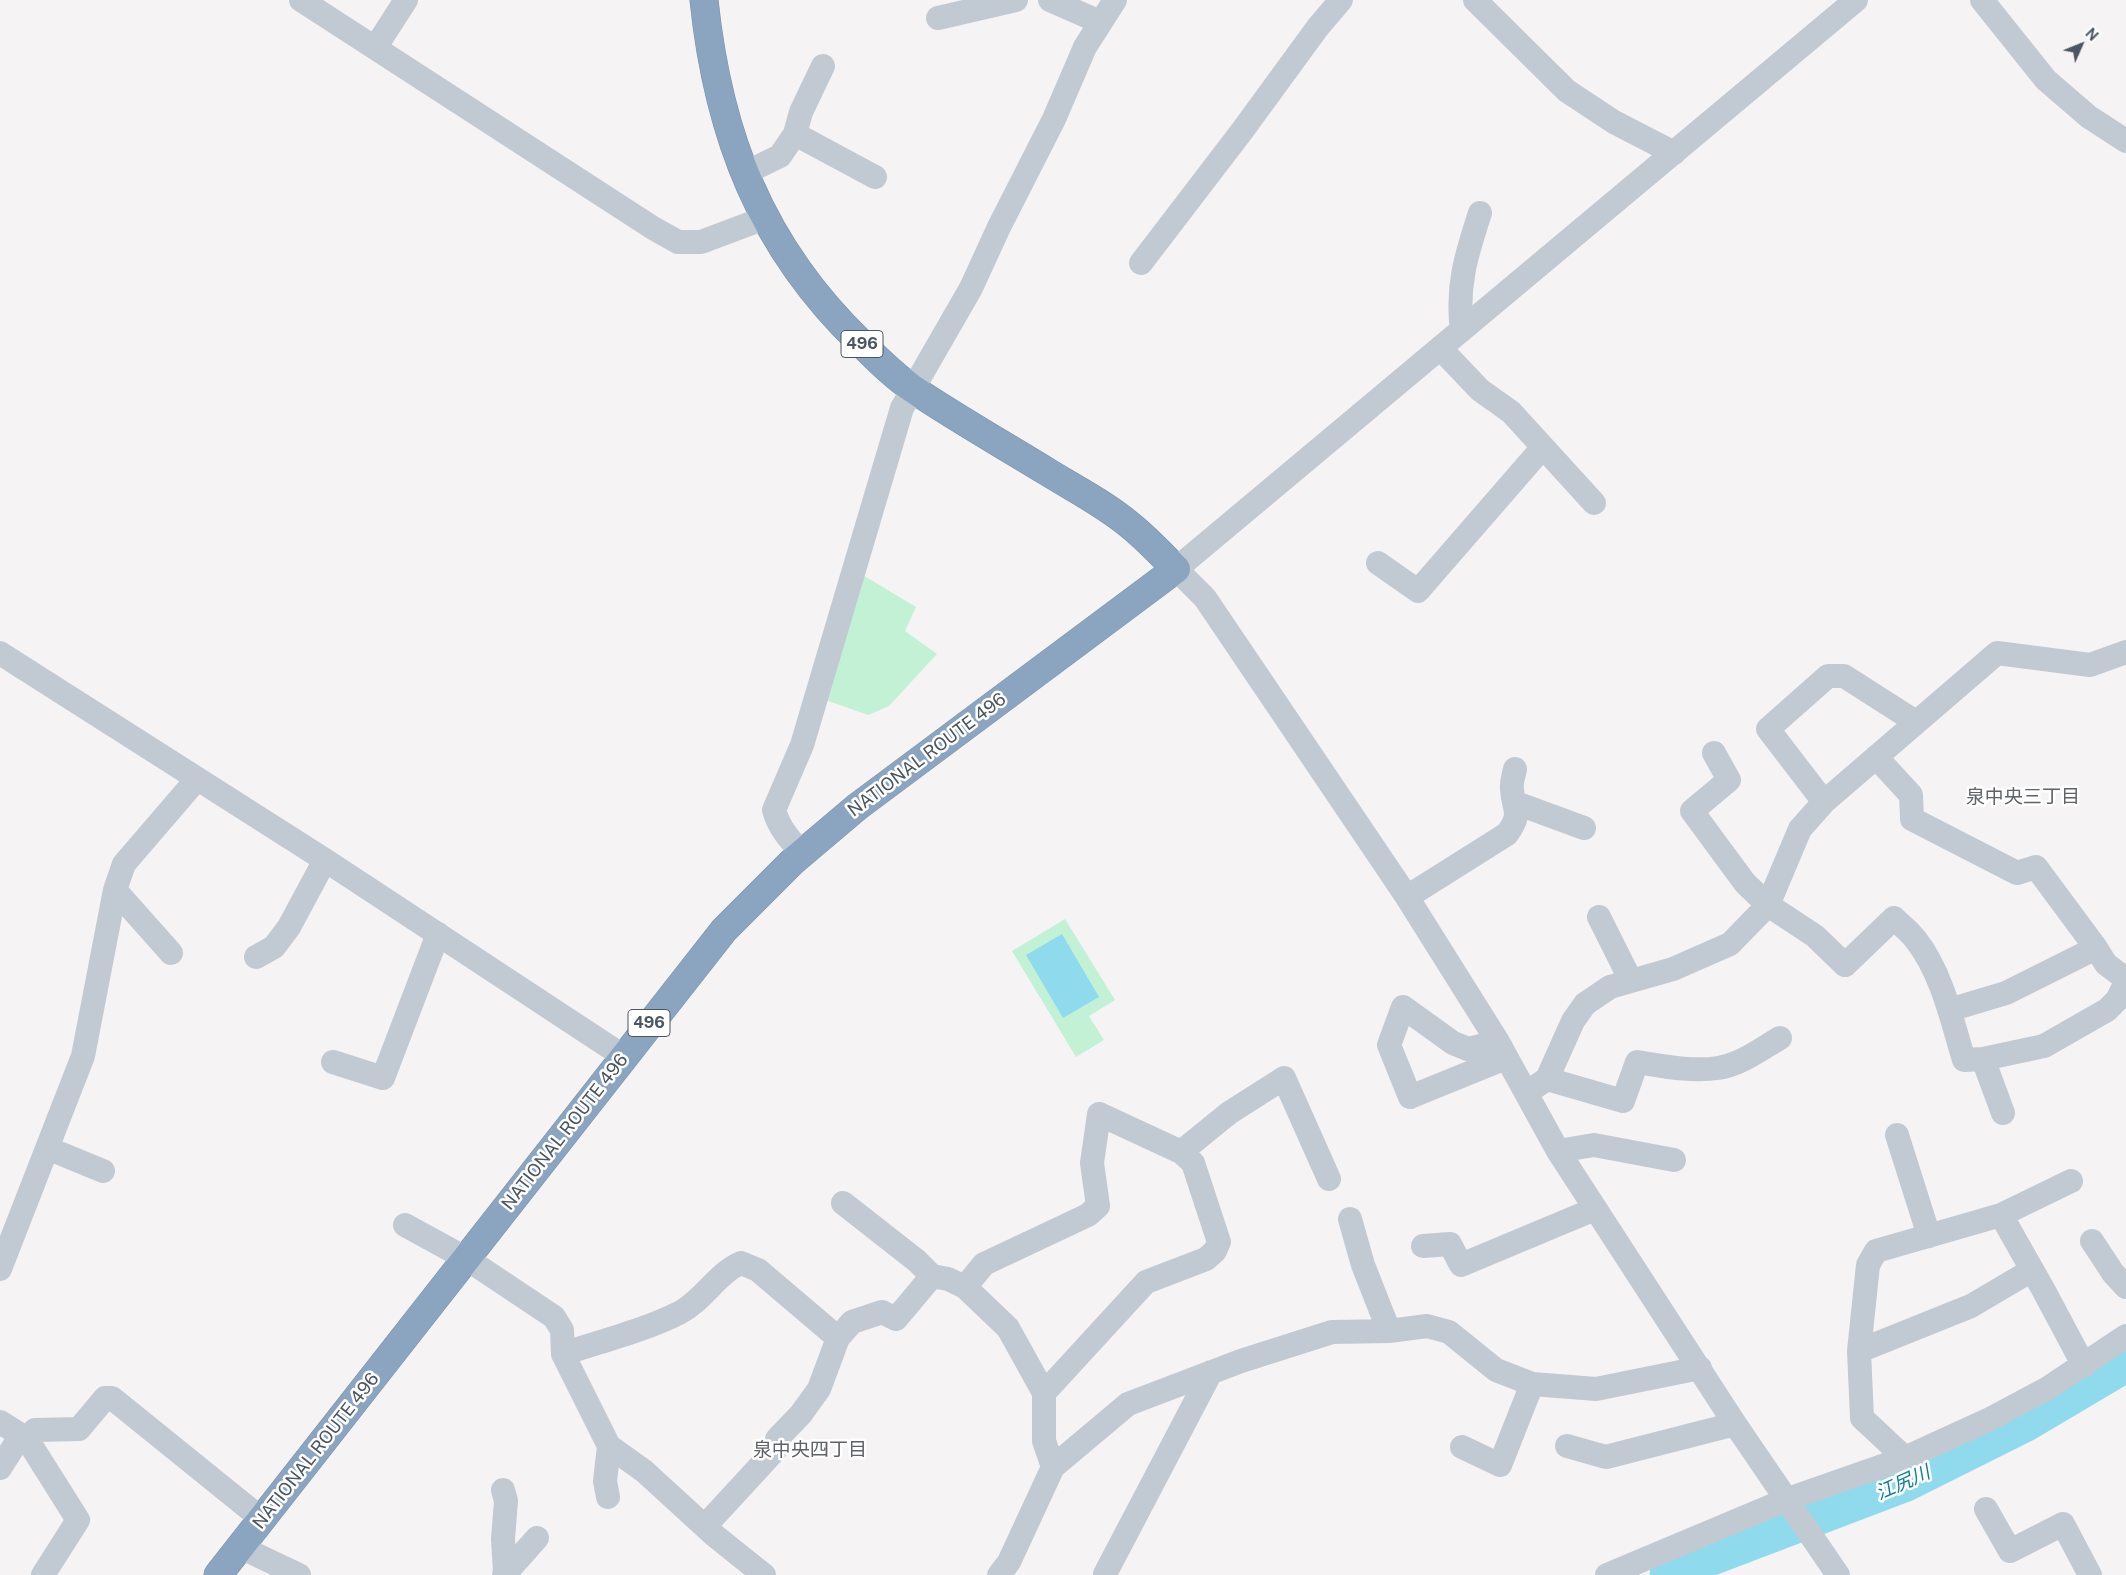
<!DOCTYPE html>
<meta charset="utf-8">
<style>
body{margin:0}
#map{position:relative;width:2126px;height:1575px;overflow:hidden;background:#f5f3f3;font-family:"Public Sans",sans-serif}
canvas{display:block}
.north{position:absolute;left:2056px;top:20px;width:50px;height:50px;-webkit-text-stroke:4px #fff;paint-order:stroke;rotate:46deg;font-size:14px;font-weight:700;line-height:20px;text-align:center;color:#4a5661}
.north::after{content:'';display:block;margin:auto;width:18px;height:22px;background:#4a5661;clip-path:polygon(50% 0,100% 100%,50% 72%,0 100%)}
</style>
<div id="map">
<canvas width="2126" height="1575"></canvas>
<div class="north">N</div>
</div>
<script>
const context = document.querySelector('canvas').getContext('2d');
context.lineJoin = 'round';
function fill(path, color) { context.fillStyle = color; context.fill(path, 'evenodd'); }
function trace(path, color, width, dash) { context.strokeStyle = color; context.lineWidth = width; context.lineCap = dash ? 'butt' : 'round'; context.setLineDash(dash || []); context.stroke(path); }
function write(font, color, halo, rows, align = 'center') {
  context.font = font + ' "Public Sans","Noto Sans JP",sans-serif'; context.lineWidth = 5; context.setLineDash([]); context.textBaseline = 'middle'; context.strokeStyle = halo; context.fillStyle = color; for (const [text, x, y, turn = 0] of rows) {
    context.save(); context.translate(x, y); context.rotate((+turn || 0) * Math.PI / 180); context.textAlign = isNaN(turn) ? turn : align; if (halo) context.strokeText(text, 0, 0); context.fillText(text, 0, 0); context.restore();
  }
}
fill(new Path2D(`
 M861 574 916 607 905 631 937 654 889 706 868 715 823 699Z
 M1065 919 1115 1000 1089 1016 1104 1040 1076 1057 1012 951Z`), '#c3f1d5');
fill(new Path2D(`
 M1062 934 1099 997 1063 1018 1026 955Z`), '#90daee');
trace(new Path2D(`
 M1667 1575 1904 1485 2028 1423 2126 1365`), '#90daee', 35);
const highway = new Path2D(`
 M218 1575 724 930 792 862 857 807 1176 569C1161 554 1147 539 1131 526 1105 504 1075 489 1046 471 1002 444 956 418 913 389 894 376 877 359 861 343 761 247 718 135 704 0`);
trace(highway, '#7690ad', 29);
trace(new Path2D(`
 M301 0 653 228 678 242H701L765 218
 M1050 0 1100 22
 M1475 0 1567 91 1614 122 1674 153
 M1982 0 2046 80 2089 117 2126 141
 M938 18 1016 0
 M375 48 406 0
 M795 134 875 177
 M745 173 780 156 795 134 801 112 823 66
 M1141 263 1242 131 1318 27 1341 0
 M1462 330C1456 286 1467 253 1480 213
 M1440 348 1480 390 1511 412 1594 503
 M1378 563 1418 591 1543 447
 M0 653 325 860 623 1056
 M1714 753 1729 780 1692 811 1745 883 1768 905 1815 936 1845 965 1894 918C1901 925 1910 932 1916 940 1942 973 1952 1021 1964 1060L1983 1059 2003 1113
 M1876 757 1911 795 1912 819 2017 873 2036 867 2096 948 2006 993 1949 1010
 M1824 802 1768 729 1828 676H1844L1916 722
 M1516 803 1584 828
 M802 853C790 840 779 828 774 810L802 745 902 408 971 288 999 227 1054 119 1085 47 1115 0
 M1407 897 1507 834C1523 812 1513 811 1512 789 1511 782 1514 775 1515 769
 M1599 917 1631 981
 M2096 948 2106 964 2126 979
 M171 953 115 890 124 864 197 779
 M256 957 274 947 289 927 325 860
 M1498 1042 1468 1049 1453 1043 1403 1007 1389 1045 1410 1097 1506 1058
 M1983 1059 2044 1046 2107 1010 2117 1000 2126 982
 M333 1062 383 1078 438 934
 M1547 1079 1623 1101 1637 1062C1663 1066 1691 1072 1718 1068 1740 1065 1761 1049 1780 1038
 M1526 1093 1547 1079 1573 1021 1585 1004 1610 987 1673 969 1730 944 1768 905 1800 829 1824 802 1997 653 2090 665 2126 652
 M1897 1135 1929 1236
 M47 1148 103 1171
 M1558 1151 1594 1145 1674 1160
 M1181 1152 1229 1113 1284 1078 1329 1179
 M843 1203 917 1261 932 1276 948 1279 965 1287 1008 1328 1044 1393V1441L1053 1467
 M2001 1215 2071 1181
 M1350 1219 1363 1265 1389 1331
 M405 1225 467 1259 554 1317 562 1330 563 1354 609 1446 644 1471 714 1535 764 1575
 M2092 1241 2113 1273 2126 1287
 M1423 1246 1450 1244 1461 1265 1595 1209
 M0 1269 83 1056 115 890
 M965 1287 984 1264 1088 1215 1098 1206 1092 1163 1099 1114 1181 1152 1193 1163 1219 1242 1215 1251 1206 1259 1146 1282 1044 1393
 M1859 1351 1971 1306 2032 1270
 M563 1354C601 1341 643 1331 679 1313 703 1301 717 1273 741 1263L758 1270 838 1338
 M0 1422 27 1439 35 1430 79 1429 105 1398H112L263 1520
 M27 1439 78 1520 43 1575
 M1567 1446 1606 1457 1735 1424
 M1462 1447 1500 1465 1532 1384
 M1905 1458 1862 1418 1859 1351 1868 1265 1876 1251 2001 1215 2043 1289 2084 1366
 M0 1468 21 1435
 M503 1490 506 1501 503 1539 505 1572
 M608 1497 605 1481 609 1446
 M1986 1509 2010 1551 2063 1524 2090 1575
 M705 1526 776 1449 777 1439 801 1414 819 1389 838 1338 852 1322 882 1312 896 1319 932 1276
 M240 1547 299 1575
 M1105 1574 1211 1372
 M504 1575 537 1538
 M999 1575 1009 1562 1053 1467 1128 1404 1241 1361 1332 1332 1389 1331 1427 1326 1449 1332 1496 1370 1532 1384 1596 1389 1700 1368
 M1607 1575 1788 1499 1905 1458 1988 1420 2048 1388 2126 1336
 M1838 1575 1735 1424 1558 1151 1498 1042 1407 897 1205 598 1176 569 1856 0`), '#c1cad2', 24);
trace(highway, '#8ba5c1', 28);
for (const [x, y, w] of [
 [862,344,42],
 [649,1023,42]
]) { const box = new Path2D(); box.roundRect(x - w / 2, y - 13.5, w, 27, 4); context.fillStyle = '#fff'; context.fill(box); trace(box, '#4a5661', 1); }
write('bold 16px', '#4a5661', null, [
 ["496",862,344],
 ["496",649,1023]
]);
write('18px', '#4a5661', '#fff', [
 ["NATIONAL ROUTE 496",927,755,-37],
 ["NATIONAL ROUTE 496",565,1132,-52],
 ["NATIONAL ROUTE 496",316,1451,-52]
]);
write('19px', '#5f6368', '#fff', [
 ["泉中央三丁目",2023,797],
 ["泉中央四丁目",810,1450]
]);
write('italic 19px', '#0c7c9b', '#fff', [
 ["江尻川",1903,1483,-24]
]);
</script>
